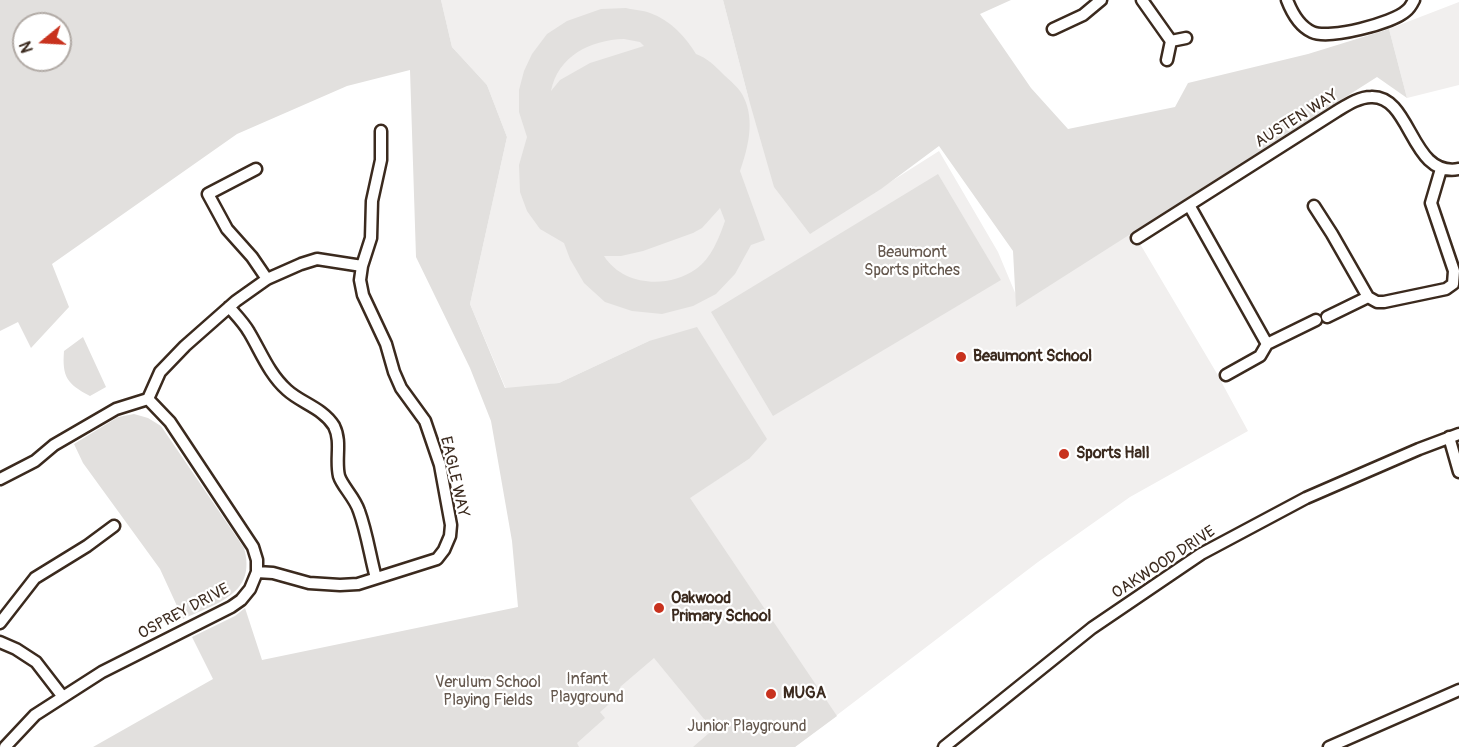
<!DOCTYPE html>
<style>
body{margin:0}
#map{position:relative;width:1459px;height:747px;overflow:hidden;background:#fff;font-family:Pangolin,sans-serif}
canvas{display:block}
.north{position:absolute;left:12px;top:12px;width:60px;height:60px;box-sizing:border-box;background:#fff;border:2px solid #b1aaa5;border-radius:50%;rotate:252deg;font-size:16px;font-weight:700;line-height:24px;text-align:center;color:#3b2a1e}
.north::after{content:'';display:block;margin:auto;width:21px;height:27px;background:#c8321e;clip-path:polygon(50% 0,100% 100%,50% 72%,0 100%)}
</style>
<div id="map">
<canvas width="1459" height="747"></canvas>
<div class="north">N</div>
</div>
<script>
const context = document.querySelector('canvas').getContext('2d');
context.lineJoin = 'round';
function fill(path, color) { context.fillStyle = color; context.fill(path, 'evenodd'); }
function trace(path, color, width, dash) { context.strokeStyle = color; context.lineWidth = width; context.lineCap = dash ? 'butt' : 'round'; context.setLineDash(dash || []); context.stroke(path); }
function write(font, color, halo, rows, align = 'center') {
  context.font = font + ' Pangolin,sans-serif'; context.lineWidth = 4.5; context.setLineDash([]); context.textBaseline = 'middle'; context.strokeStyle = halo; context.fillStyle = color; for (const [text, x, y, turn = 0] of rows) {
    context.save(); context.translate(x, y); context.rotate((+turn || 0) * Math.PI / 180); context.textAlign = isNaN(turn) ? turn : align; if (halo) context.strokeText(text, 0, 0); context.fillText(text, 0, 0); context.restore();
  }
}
fill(new Path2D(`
 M441 0H723L749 100 810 233 939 151 998 252 1016 295 1130 227 1216 372 1248 431 1130 497 1038 562 795 747H557L690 497 749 459 649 341 559 383 506 389 470 304 507 137 487 85 452 47Z
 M1459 2V85L1407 98 1389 29Z`), '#f1efee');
fill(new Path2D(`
 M0 0H441L452 47 487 85 507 137 470 304 505 388 559 383 649 341 697 327 767 439 749 459 690 498 837 716 795 747H693L716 727 704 719 654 658 620 687 623 692 600 712 605 718 577 743 579 747H93L213 679 192 637 235 616 245 608 262 660 518 607 512 541 491 421 470 368 416 257 410 70 347 86 237 134 52 264 69 307 31 348 18 322 0 331ZM24 24H60V60H24Z
 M723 0H1011L980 14 1031 88 1068 129 1175 107 1188 83 1308 54 1389 29 1407 98 1377 77 1016 307 1013 251 939 146 881 189 810 234 774 187 749 100Z
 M626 8C634 10 643 10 650 13 670 20 686 37 696 54 707 58 714 65 722 73 729 80 740 88 744 98 755 121 748 148 740 171L765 240 751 245 735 274 716 294 693 306 662 314 632 311 605 302 584 283 570 259 564 243 540 229 527 211 520 192 519 165 527 137 519 112V90L524 71 532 54 547 34 567 21 601 9ZM624 39 640 42 644 46 590 63 560 80 551 91C558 56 590 40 624 39ZM720 208 725 221C719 238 711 259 696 269 668 289 623 286 604 256H621L643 251 693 233 702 228Z
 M938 174 1001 280 773 416 711 312Z
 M83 337 106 387 90 396C67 384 62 377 64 351Z
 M134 414 148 418 161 426 244 548C257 594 217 603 183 619L160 569 83 463 74 444 118 417Z`), '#e2e0de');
const minor = new Path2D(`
 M1142 0 1171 41 1167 60
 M1287 0C1292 13 1299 26 1312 32 1329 40 1393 23 1406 11 1409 9 1412 4 1414 0
 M1053 29 1083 15 1101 0
 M1171 41 1186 38
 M256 169 208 194 227 229 252 257 267 279
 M1189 205 1267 344 1260 356 1226 375
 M1314 206 1332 234 1368 297 1377 302H1384L1446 289 1453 284 1454 271 1431 203 1441 169
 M1137 238 1337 111C1347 105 1359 97 1371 97 1412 95 1410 178 1459 169
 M229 307C236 315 244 323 249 332 261 352 269 374 287 390 301 403 323 408 334 426 342 442 335 459 339 476 342 486 355 498 359 511 367 533 370 556 376 578
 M1327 317 1368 297
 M1267 344 1316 320
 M1449 437 1459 472
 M0 479 35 461 54 445 116 409 148 399 160 372 185 346 236 301 267 279 301 264 317 259 362 266
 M257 572 273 573 309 583 340 585 358 584 437 559 444 550 450 536 451 525 440 465 425 421 401 388 394 372 386 344 363 295 360 280 362 266 371 238 372 201 381 160V131
 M0 623 35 578 87 546 114 526
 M0 642 16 649 36 662 63 697
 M5 747 35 715 63 697 102 672 231 607 241 600 250 589 257 572V560L253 547 170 422 148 399
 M944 747 1092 628 1201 554 1306 498 1419 449 1459 434
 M1329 747 1459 690`);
trace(minor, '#3b2a1e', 15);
trace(minor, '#fff', 10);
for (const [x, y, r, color] of [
 [961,357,6,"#c8321e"],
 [1064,454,6,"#c8321e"],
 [659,608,6,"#c8321e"],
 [771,694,6,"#c8321e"]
]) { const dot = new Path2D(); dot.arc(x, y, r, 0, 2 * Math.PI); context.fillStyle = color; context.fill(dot); trace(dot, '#fff', 2); }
write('16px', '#3b2a1e', '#fff', [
 ["AUSTEN WAY",1297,119,-32],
 ["EAGLE WAY",454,477,77],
 ["OAKWOOD DRIVE",1164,563,-33],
 ["OSPREY DRIVE",184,612,-28]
]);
write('16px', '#65584e', '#fff', [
 ["Beaumont",912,253],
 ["Sports pitches",912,271],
 ["Infant",587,680],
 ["Playground",587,698],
 ["Verulum School",488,683],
 ["Playing Fields",488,701],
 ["Junior Playground",747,727]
]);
write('bold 16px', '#3b2a1e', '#fff', [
 ["Beaumont School",973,357],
 ["Sports Hall",1076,454],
 ["Oakwood",671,599],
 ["Primary School",671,617],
 ["MUGA",783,694]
], 'left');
</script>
